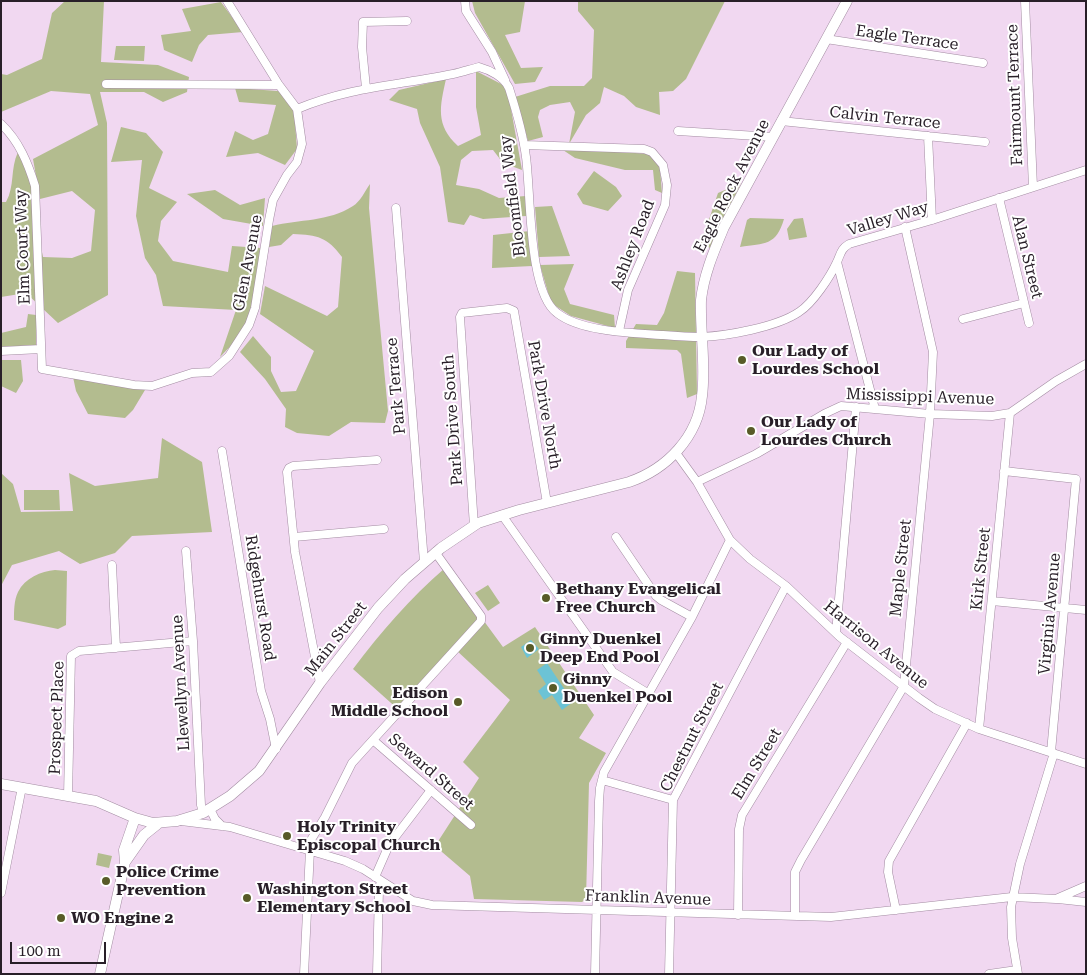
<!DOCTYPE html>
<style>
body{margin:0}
#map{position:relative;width:1087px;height:975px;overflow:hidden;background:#f1d8f1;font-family:"Roboto Serif",serif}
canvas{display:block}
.frame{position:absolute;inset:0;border:2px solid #281f28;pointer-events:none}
.scale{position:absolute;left:10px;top:942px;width:96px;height:22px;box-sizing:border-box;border:2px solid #281f28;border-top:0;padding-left:6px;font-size:15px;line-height:18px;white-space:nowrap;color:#281f28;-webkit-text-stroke:4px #fff;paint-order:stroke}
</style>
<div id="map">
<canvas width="1087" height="975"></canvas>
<div class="frame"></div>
<div class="scale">100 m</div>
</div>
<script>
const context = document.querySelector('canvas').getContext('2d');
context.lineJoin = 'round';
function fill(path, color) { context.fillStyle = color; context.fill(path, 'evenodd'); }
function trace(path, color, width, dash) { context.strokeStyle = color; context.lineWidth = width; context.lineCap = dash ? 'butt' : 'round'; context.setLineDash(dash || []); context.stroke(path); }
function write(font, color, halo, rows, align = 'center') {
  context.font = font + ' "Roboto Serif",serif'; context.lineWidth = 4; context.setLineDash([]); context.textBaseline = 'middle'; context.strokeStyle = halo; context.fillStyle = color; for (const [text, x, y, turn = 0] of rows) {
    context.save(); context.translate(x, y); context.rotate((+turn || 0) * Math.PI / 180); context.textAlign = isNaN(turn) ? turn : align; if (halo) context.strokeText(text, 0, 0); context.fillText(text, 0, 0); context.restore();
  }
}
fill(new Path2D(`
 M65 1H104L101 62 158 65 189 77 187 92 163 102 144 92H100L107 123 108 295 58 323 26 293 1 297V202H6C15 186 10 169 18 152L32 178 31 200 43 257 72 258 91 251 95 210 72 191 40 199 33 159 98 125 90 94 51 91 1 112V74L7 75 42 59 52 13Z
 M472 1H525L520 32 505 35 521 68 543 67 535 82 515 84 475 13Z
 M578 1H725L686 79 673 91 659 92 660 115 636 107 624 96 604 87 600 103 586 115 569 144 575 112 570 102 550 105 540 110 538 117 543 137 528 141 515 97 550 86H584L592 78 594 30 578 11Z
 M221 2 243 32 208 35 199 45 192 62 164 50 161 35 191 31 182 9Z
 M116 46H145L144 61 114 60Z
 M476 71 507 87 522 170 503 163 493 150 472 151 461 160 456 185 479 189 499 198 526 196V216L483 219 470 215 464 225 448 222 440 167 420 123 417 109 389 100 399 90 446 79C440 106 435 125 458 146L481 135 476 107Z
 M235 88 278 91 294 108 297 149 285 165 258 153 226 157 235 131 253 140 268 134 276 105 239 102Z
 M121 127 146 133 163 152 149 188 177 202 161 221 158 241 173 261 228 272 232 246 261 248 253 310 243 333 220 357 236 310 163 306 156 275 145 258 136 216 142 160 111 162Z
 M560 148 650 154 660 168 662 193 655 190 653 170H625L575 158Z
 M594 171 616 187 622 196 608 211 583 204 577 194Z
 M741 183 710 248 701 243 718 193Z
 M370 184 369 208 388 411 385 423 351 422 329 436 297 433 285 427 286 409 265 379 240 352 253 336 271 357V371L281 392 296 391 314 351 260 314 265 286 327 316 338 307 342 257C327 237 318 235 293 234L281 245 269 247 272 226C300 219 328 222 353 206 360 202 365 191 370 184Z
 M215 190 240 205 265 198 263 226 223 219 187 194Z
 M552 206 570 256 539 257 535 207Z
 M750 218 784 219C776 246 765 243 740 247L747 220Z
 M803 218 807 237 789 240 787 229 794 219Z
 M530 231 532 266 492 268 493 235Z
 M574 264 564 289 570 304 614 315 615 328 571 316 551 303 540 265Z
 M677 271 695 273 697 394 687 398 681 354 677 350 626 348V341L636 324 657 325 664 313Z
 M28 314 36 315V345L1 347V333L26 327Z
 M1 360H21L23 381 16 393 1 386Z
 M73 377 145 390 133 410 125 418 88 414 76 391Z
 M162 438 202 462 212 532 132 536 115 553 80 564 59 551 12 565 1 586V473L13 484 21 512 73 511 69 473 95 486 158 478Z
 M24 490H59L60 510H24Z
 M445 568 503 647 535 627 594 715 579 738 606 753 589 783 586 899 582 902 474 899 470 876 435 846 479 778 463 762 510 700 456 650 400 711 353 669C381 632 410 598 445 568Z
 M55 570 67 571 66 625 58 629 14 620C14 611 14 600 18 592 25 578 41 571 55 570Z
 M488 585 500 603 488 611 475 593Z
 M98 853 112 856 109 868 96 865Z`), '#b3bc8f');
fill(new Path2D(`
 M531 640 539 649 527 658 521 647Z
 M547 663 573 702 562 710 552 695 544 700 538 691 546 684 537 670Z`), '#6cc3d5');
const minor = new Path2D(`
 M465 1 466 11 492 52 505 80
 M1025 1 1033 187
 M826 39 983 63
 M106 84 279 85
 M366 88 362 47 363 22 407 21
 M297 109C349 87 400 85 453 74 462 72 471 69 479 67 490 70 504 77 509 88 516 110 523 134 526 157 531 193 528 292 557 313 581 332 633 333 663 335 675 336 688 337 701 337 727 336 777 327 799 312 813 303 830 277 837 262 841 253 841 249 849 244L932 220 1086 170
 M781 121 985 142
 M1 124C19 141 28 163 35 186L42 369 134 385 152 386 192 373 211 372 229 356 249 325 255 308 269 220 273 200 287 175 297 162 302 144 297 109 279 85 227 1
 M678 131 773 137
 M928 136 932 220
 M524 145 644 149 652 152 663 165 667 185 665 205 628 290 619 331
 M999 198 1029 323
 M396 208 424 562
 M837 262 875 409
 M963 319 1024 303
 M1 351 41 349
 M222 451 261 691 270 719 276 749
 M676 453 697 482 730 540 750 559 786 586 840 637 919 698 935 709 979 729 1086 764
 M1004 471 1076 479 1051 752
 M697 482 756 454 826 413 841 406 930 414 992 416 1010 413 1056 381 1086 364
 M502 515 613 672 649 694
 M474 526 460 317 462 313 507 308 514 311 547 503
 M294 537 384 529
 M616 537 656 596 661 600 692 617
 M186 551 193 641 201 805 203 813
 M112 565 116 648
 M992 601 1086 610
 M836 633 856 407
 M320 683 295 552 287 472 289 468 293 466 377 460
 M979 729 1010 413
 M373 740 471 825
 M602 780 673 800
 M68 796 71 656 79 651 193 641
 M210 809 215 819 222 826
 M181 821 230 827 345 861 363 869 413 901 432 905 831 917 1012 897 1056 899 1086 886
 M306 848 325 817 352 763 481 621V616L435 552
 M375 877 389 845 431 790
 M1 893 22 787
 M1058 899 1086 902
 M896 910 888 872 889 861 967 723
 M738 915 739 829 742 815 847 642
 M795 916V872L801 860 904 686 930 414 933 352 905 227
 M304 974 310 850
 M377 974 379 889 381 881
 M595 974 599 801 600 788 604 772 692 617 730 540
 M669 974 673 800 786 586
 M989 974 1017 970
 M1018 974 1012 938 1011 907 1020 864 1054 753`);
const major = new Path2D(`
 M1 784 96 801 135 818 153 823 177 821 203 813 230 796 259 771 320 683 378 608 405 579 441 548 478 523 519 510 629 482C667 469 698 437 702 396 706 365 700 332 701 300 704 274 714 251 724 227L847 1
 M125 862 144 835 159 823
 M100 974 125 862 124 850 135 818`);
trace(minor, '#a38ca2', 9);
trace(major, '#a38ca2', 11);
trace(minor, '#fff', 8);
trace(major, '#fff', 10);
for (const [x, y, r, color] of [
 [742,360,5,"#585b28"],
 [751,431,5,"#585b28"],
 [546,598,5,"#585b28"],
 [530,648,5,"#585b28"],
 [553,688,5,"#585b28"],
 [458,702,5,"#585b28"],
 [287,836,5,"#585b28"],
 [106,881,5,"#585b28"],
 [247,898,5,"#585b28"],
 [61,918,5,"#585b28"]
]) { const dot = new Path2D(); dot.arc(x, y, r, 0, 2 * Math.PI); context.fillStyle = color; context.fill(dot); trace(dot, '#fff', 2); }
write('16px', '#281f28', '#fff', [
 ["Eagle Terrace",907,38,8],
 ["Fairmount Terrace",1015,95,-92],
 ["Calvin Terrace",885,118,6],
 ["Eagle Rock Avenue",732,186,-63],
 ["Bloomfield Way",513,196,-97],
 ["Valley Way",888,219,-17],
 ["Ashley Road",633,245,-69],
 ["Elm Court Way",23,247,-92],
 ["Alan Street",1027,257,76],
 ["Glen Avenue",248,263,-79],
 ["Park Terrace",396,386,-95],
 ["Mississippi Avenue",920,397,2],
 ["Park Drive North",544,405,80],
 ["Park Drive South",453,420,-94],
 ["Maple Street",901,568,-84],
 ["Kirk Street",981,569,-84],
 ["Ridgehurst Road",260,598,81],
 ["Virginia Avenue",1050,614,-85],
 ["Main Street",336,639,-52],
 ["Harrison Avenue",876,645,39],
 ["Llewellyn Avenue",181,683,-93],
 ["Prospect Place",57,718,-88],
 ["Chestnut Street",692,737,-63],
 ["Elm Street",757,764,-59],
 ["Seward Street",431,772,41],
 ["Franklin Avenue",648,898,2]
]);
write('bold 16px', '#281f28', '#fff', [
 ["Our Lady of",752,351],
 ["Lourdes School",752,369],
 ["Our Lady of",761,422],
 ["Lourdes Church",761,440],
 ["Bethany Evangelical",556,589],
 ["Free Church",556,607],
 ["Ginny Duenkel",540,639],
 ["Deep End Pool",540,657],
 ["Ginny",563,679],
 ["Duenkel Pool",563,697],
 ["Edison",448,693,"right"],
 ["Middle School",448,711,"right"],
 ["Holy Trinity",297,827],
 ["Episcopal Church",297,845],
 ["Police Crime",116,872],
 ["Prevention",116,890],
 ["Washington Street",257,889],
 ["Elementary School",257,907],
 ["WO Engine 2",71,918]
], 'left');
</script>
